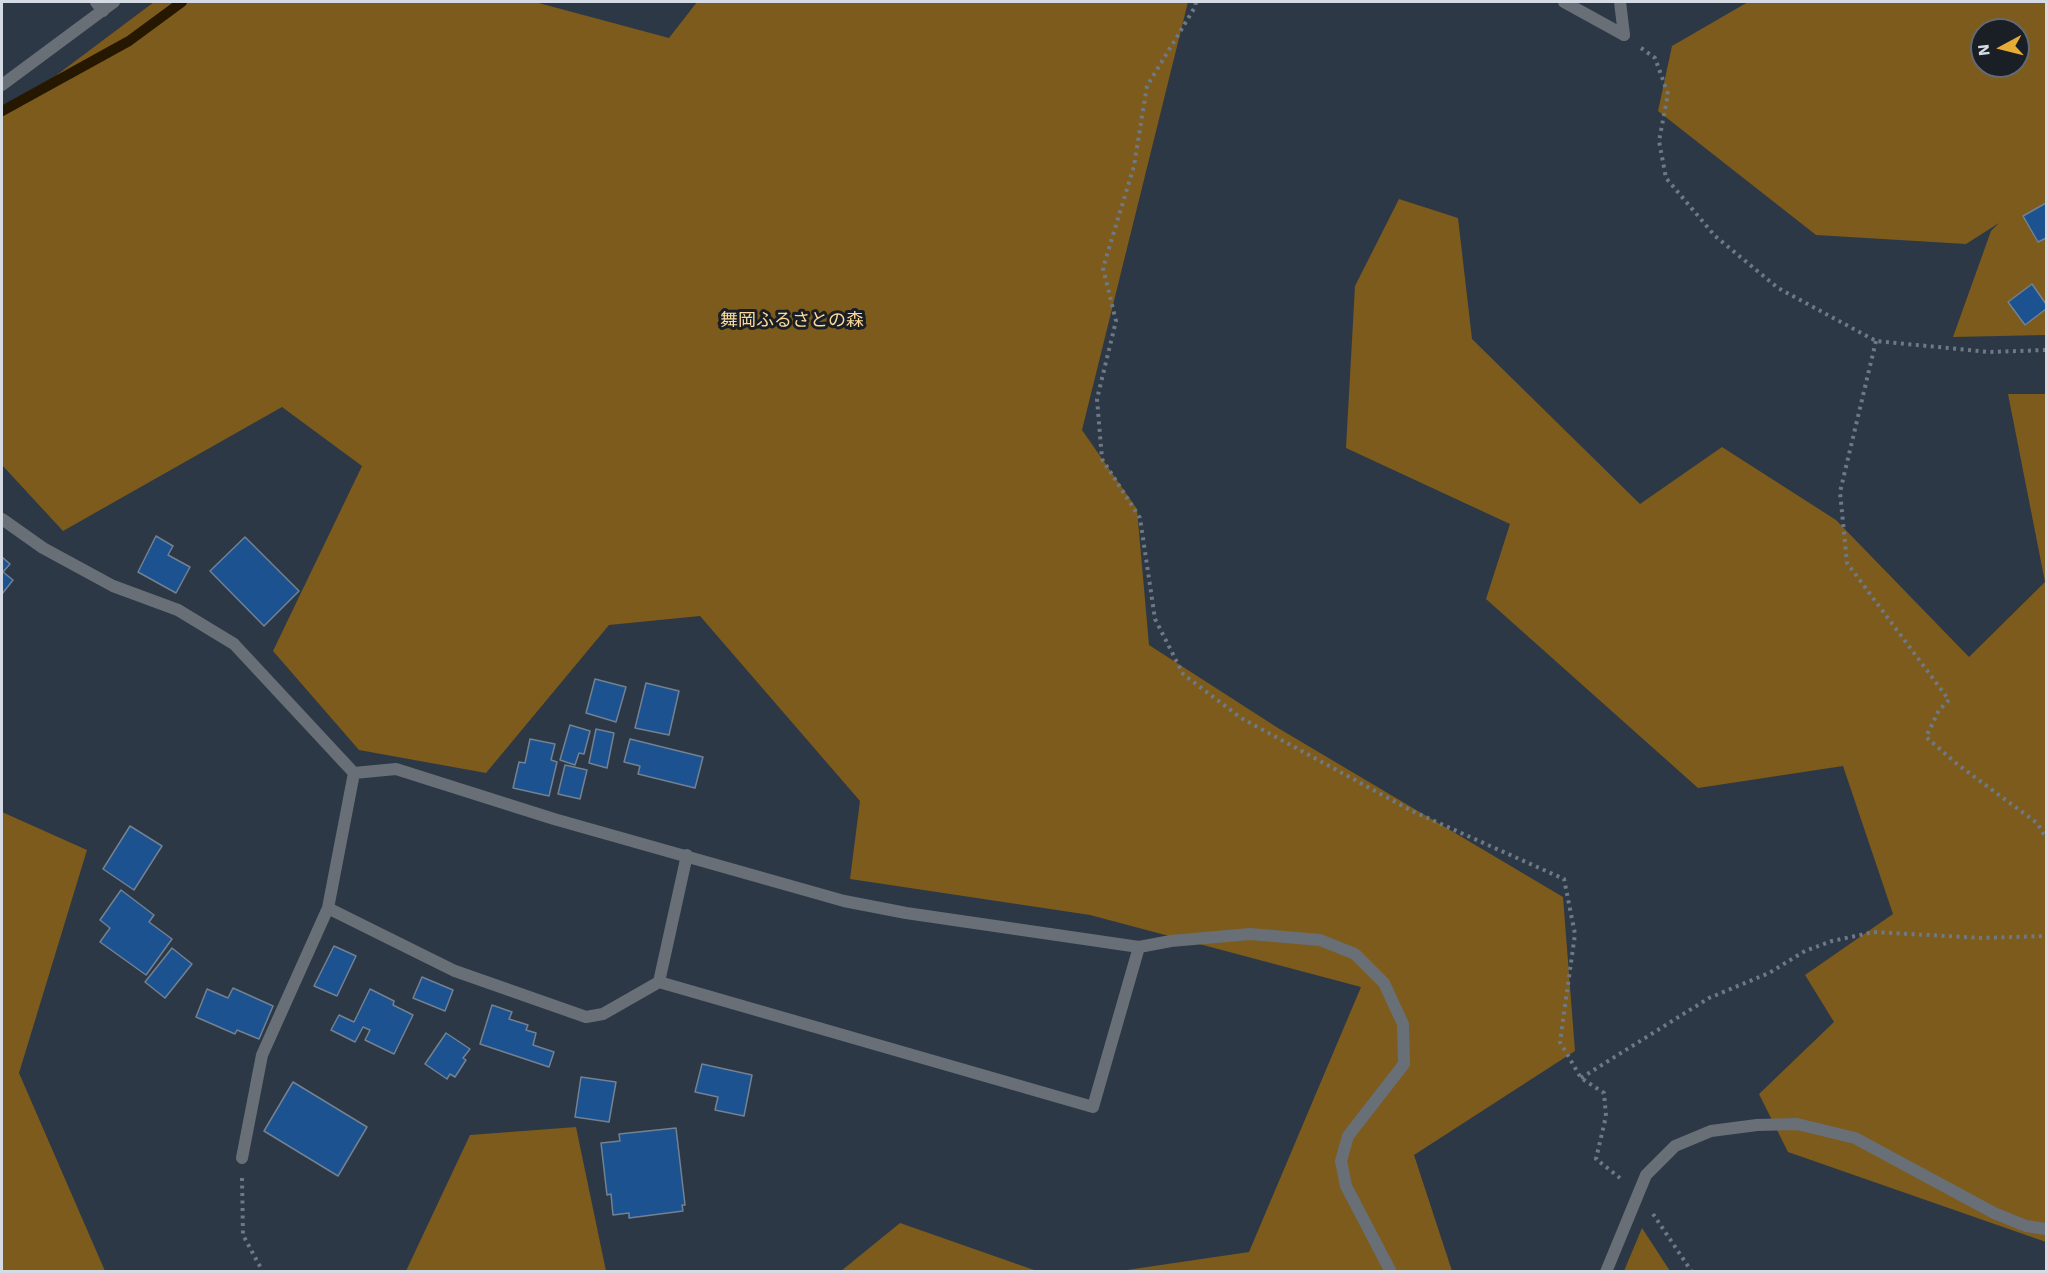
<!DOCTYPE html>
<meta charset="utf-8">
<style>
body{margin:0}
#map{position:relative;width:2048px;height:1273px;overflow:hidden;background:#2c3846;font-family:"Work Sans",sans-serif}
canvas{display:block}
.frame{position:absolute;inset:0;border:3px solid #d4dbe4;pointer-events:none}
.north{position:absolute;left:1970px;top:18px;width:60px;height:60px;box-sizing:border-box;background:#191f25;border:2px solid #646a71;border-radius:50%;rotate:263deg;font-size:16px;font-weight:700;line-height:24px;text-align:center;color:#d4dbe4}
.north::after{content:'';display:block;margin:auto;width:21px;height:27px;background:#e7ac36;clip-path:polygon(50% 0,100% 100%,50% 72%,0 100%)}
</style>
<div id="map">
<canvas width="2048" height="1273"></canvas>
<div class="frame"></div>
<div class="north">N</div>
</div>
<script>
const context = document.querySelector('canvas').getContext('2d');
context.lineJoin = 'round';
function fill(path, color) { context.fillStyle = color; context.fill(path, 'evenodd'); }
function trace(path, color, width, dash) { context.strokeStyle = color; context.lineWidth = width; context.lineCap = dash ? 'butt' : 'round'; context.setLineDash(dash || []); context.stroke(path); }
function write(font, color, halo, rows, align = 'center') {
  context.font = font + ' "Work Sans","Noto Sans JP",sans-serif'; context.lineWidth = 6; context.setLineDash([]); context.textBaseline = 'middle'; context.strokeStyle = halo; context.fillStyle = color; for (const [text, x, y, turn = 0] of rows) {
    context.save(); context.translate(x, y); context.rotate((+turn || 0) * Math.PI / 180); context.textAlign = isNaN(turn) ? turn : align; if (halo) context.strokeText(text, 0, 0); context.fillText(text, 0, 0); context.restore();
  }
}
fill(new Path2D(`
 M154 2H535L669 38 697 2H1188L1082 430 1137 509 1149 645 1278 728 1563 897 1575 1051 1414 1155 1452 1271H1120L1249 1252 1361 987 1090 915 850 879 860 801 700 616 609 625 486 773 359 750 273 651 362 466 282 407 63 531 2 465V116Z
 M1748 2H2046V335L1953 337 1991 231 1999 223 1966 244 1816 235 1658 111 1672 46ZM1982 30H2018V66H1982Z
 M1399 199 1458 218 1472 339 1640 504 1722 447 1836 520 1969 657 2045 582 2008 394H2046V1242L1788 1152 1759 1094 1834 1022 1805 975 1893 914 1843 766 1698 788 1486 599 1510 524 1346 448 1355 286Z
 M2 812 87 850 19 1073 105 1271H2Z
 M576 1127 606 1271H406L470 1135Z
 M900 1223 1037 1271H841Z
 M1642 1228 1670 1271H1624Z`), '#7c5b1c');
trace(new Path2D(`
 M2 111 129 41 182 2`), '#261800', 10);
const building = new Path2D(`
 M2046 203V238L2038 242 2023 216Z
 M2032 284 2046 304V309L2025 325 2008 302Z
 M156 536 173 546 168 555 190 567 176 593 138 572Z
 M245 537 299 591 264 626 210 571Z
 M2 557 10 564 3 572 13 580 2 594Z
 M595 679 626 687 616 722 586 713Z
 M646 683 679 691 669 735 635 728Z
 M570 725 590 731 584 754 579 753 575 765 560 760Z
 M596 729 614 733 607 768 589 763Z
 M530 739 555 744 551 760 557 762 549 796 513 788 519 762 525 763Z
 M630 739 703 757 695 788 638 774 640 766 624 762Z
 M565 765 587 770 580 799 558 794Z
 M130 826 162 846 134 890 103 869Z
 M121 890 154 915 149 922 172 939 146 975 100 942 110 928 100 920Z
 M334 946 356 956 337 996 314 986Z
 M172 948 192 964 165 998 145 982Z
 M422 977 453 990 445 1011 413 998Z
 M233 988 273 1006 259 1039 237 1030 235 1034 196 1017 207 989 228 998Z
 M370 989 394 1001 393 1005 413 1015 394 1054 365 1040 370 1030 363 1027 355 1042 331 1030 339 1015 354 1022Z
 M492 1005 512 1012 509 1019 528 1025 526 1030 536 1033 533 1045 554 1052 549 1067 480 1044Z
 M446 1033 470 1049 463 1058 466 1060 455 1077 450 1074 447 1079 425 1064Z
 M702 1064 752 1075 744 1116 715 1110 718 1097 695 1092Z
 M581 1077 616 1082 609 1122 575 1117Z
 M293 1082 367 1127 338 1176 264 1131Z
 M676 1128 685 1205H682L683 1211 629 1218V1213L613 1215 611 1194 607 1195 601 1143 620 1141 619 1134Z`);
fill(building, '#1b528f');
trace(building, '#738191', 1.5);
trace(new Path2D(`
 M1196 2 1195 7 1147 86 1134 166 1103 268 1116 321 1097 399 1102 459 1140 518 1155 619 1183 674 1241 718 1412 811 1564 879 1575 934 1560 1042 1581 1078 1604 1093 1606 1116 1596 1159 1620 1178
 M1641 48 1655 58 1668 94 1659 141 1666 178 1715 236 1778 288 1876 341 1989 352 2046 350
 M1876 341 1840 492 1847 563 1949 700 1939 710 1926 737 1957 764 2037 823 2046 838
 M1581 1078 1709 998 1769 973 1805 951 1832 941 1874 932 1982 938 2046 936
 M242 1178 243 1235 263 1272
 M1653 1214 1692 1272`), '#6f7985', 4, [3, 4.5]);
trace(new Path2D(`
 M1620 2 1624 35`), '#696f76', 12);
trace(new Path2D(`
 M96 2 103 11
 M1564 2 1624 35
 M2 519 43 548 113 586 178 610 234 644 354 773 396 769 554 819 844 901 906 913 1139 947 1171 941 1250 934 1320 940 1355 954 1384 983 1403 1024 1404 1064 1348 1136 1341 1161 1346 1186 1391 1272
 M687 855 659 982 1093 1107 1139 947
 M328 908 455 971 586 1017 603 1014 659 982
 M242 1158 262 1055 328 908 354 773
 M1606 1272 1646 1175 1675 1146 1711 1131 1757 1125 1797 1124 1855 1138 1994 1213 2026 1226 2046 1229`), '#696f76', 12);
trace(new Path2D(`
 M2 85 114 2`), '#696f76', 12);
write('18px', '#fdd99c', '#191f25', [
 ["舞岡ふるさとの森",792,321]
]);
</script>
